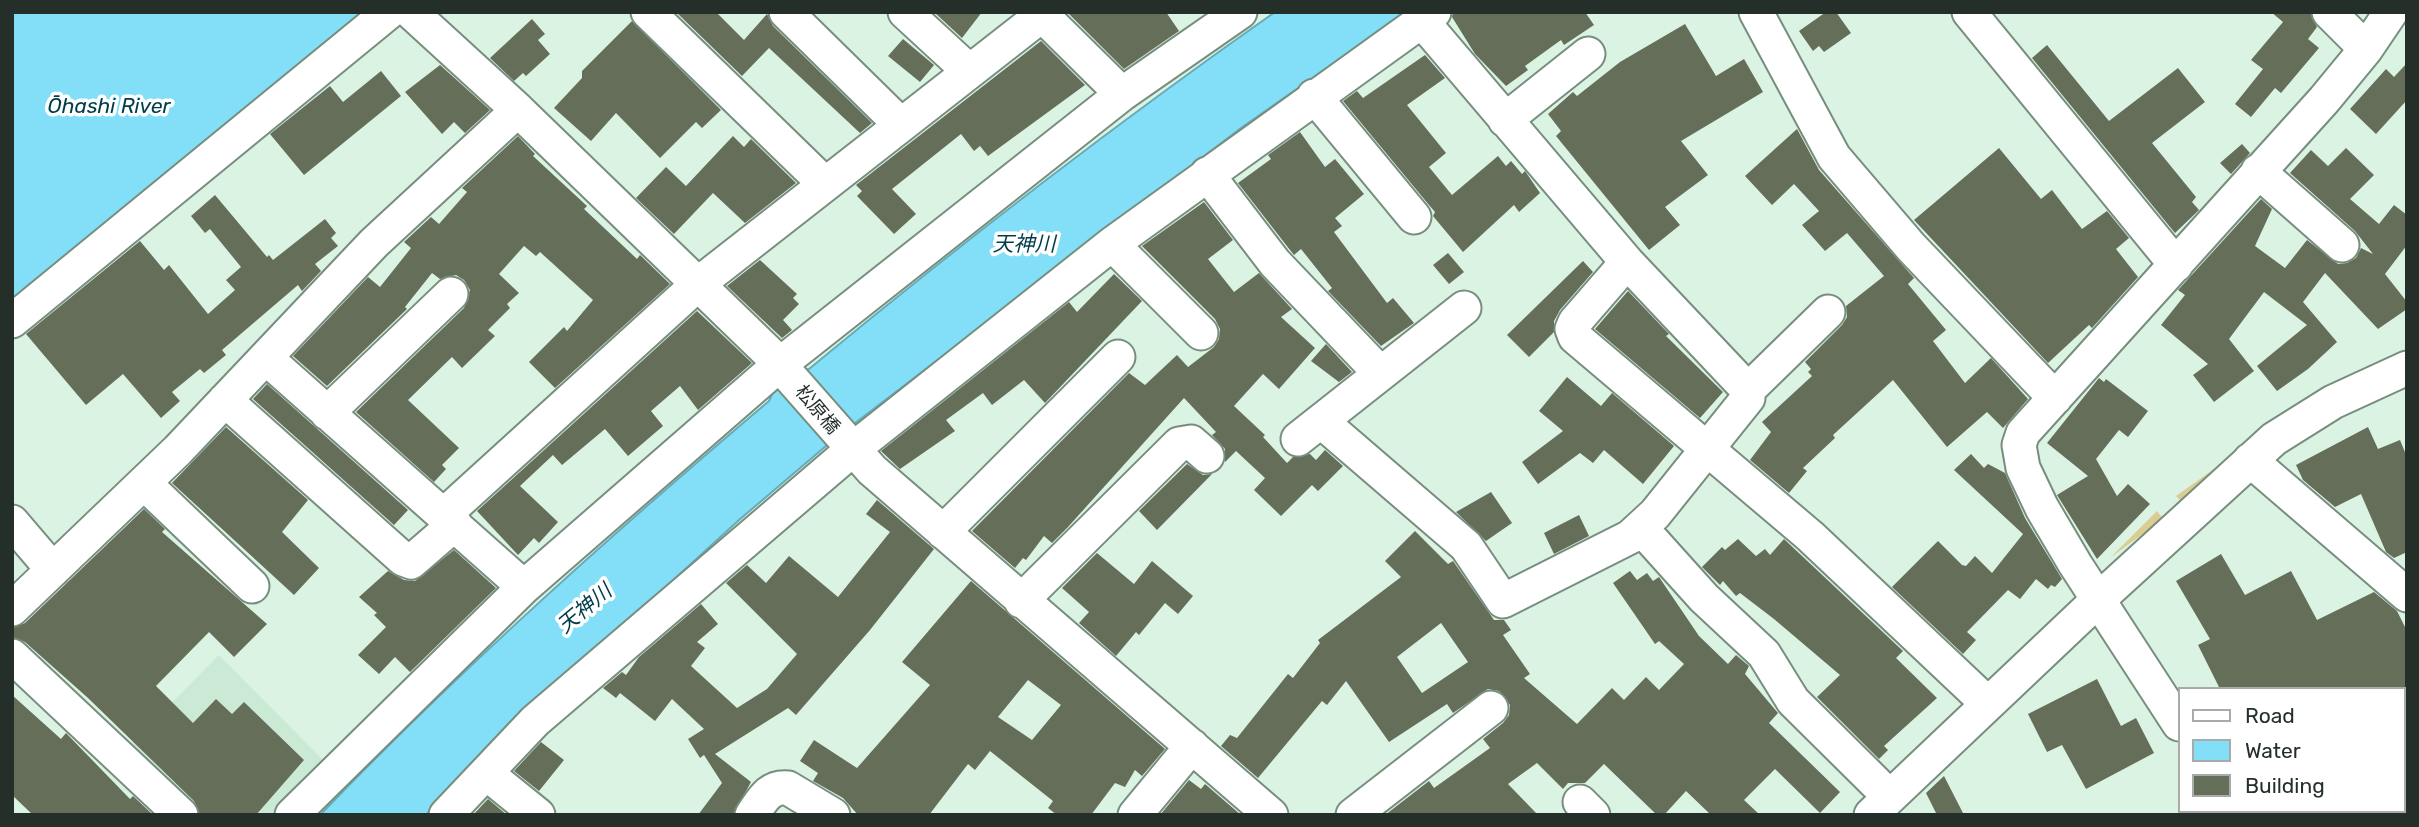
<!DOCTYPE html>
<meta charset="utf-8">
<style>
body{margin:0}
#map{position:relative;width:2419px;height:827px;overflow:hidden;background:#dbf3e3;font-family:Rubik,sans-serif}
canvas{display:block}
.frame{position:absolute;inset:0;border:14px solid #252f29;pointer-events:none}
.legend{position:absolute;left:2178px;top:687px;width:228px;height:126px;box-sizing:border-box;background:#fff;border:2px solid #a8aca9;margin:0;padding:9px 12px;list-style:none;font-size:21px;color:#252f29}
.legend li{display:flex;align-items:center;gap:14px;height:35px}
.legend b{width:35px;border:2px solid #a8aca9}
</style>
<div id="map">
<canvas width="2419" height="827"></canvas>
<div class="frame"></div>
<ul class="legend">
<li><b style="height:9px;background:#fff"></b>Road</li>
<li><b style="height:19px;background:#83def7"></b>Water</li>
<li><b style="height:19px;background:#656e59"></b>Building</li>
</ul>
</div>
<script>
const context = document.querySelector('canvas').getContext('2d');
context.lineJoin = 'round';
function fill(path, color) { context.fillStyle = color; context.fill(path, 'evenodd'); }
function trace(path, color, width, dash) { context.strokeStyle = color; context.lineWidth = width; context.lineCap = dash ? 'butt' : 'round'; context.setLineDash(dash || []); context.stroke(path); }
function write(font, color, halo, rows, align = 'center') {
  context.font = font + ' Rubik,"Noto Sans JP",sans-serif'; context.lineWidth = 7; context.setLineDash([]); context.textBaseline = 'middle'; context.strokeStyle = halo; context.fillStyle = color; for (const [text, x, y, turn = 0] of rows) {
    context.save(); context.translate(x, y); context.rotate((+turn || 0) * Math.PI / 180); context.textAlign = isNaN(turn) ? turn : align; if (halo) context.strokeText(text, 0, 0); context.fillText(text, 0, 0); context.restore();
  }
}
fill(new Path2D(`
 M219 655 331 768 284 815H189L125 750Z`), '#cbead5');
fill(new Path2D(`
 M2214 469 2216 472 2183 503 2176 496Z
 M2157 511 2163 519 2110 558Z`), '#dbcd91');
const water = new Path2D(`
 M12 12H373L12 310Z
 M1275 12H1407L1241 128 833 440 739 520 553 690 426 815H320C462 668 613 533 769 401L779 378 809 369C960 244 1114 125 1275 12Z`);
fill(water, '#83def7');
trace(water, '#67aab9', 2);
fill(new Path2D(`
 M676 12H716L744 40 767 14 773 26 872 123 860 133 769 48 742 76Z
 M934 12H982L962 38Z
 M1067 12H1166L1179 31 1124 69Z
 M1453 12H1585L1594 25 1564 45 1561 40 1525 66 1528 70 1506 86 1475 54 1452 17Z
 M1826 12H1836L1851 33 1824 52 1819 46 1813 51 1799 31Z
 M2271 12H2310L2317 27 2308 39 2319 48 2281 93 2275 88 2251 117 2235 104 2263 69 2251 60 2283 22Z
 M532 19 545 34 538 40 550 54 526 76 523 73 514 81 490 58Z
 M632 21 721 110 702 128 696 122 660 158 616 113 591 141 554 108 582 78V71Z
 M1685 24 1716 76 1744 59 1763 92 1681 141 1708 175 1665 207 1680 225 1649 250 1556 136 1561 131 1548 114 1573 92 1577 96 1620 62Z
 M903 39 934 65 920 82 888 56Z
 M1041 41 1085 85 988 156 980 146 974 151 961 134 892 189 916 214 894 234 857 196 862 191 856 185Z
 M2047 45 2109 121 2178 68 2205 102 2152 143 2196 197 2192 202 2199 210 2175 233 2032 58Z
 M1425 55 1445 78 1407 105 1446 153 1429 167 1452 195 1498 156 1506 166 1511 161 1522 174 1525 171 1540 193 1519 212 1514 205 1463 252 1433 216 1435 212 1429 205 1343 101 1357 91 1363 98Z
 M2407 63V100L2376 134 2350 109 2386 69 2394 77Z
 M440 65 490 110 465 133 454 122 442 134 405 92Z
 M381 71 401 96 304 175 270 134 330 86 343 102Z
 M1797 129 1819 170 1914 278 1908 284 1946 330 1933 341 1965 383 1991 358 2028 399 2003 428 1987 412 1947 447 1893 380 1833 435 1835 438 1803 468 1807 471 1789 493 1750 460 1771 432 1762 422 1812 376 1808 372 1811 369 1805 362 1842 325 1847 317 1846 306 1884 276 1847 233 1825 251 1802 225 1819 211 1794 184 1772 205 1745 176Z
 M1300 132 1325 167 1335 159 1364 194 1335 218 1342 226 1334 232 1387 303 1393 298 1414 323 1381 346 1328 291 1332 288 1301 249 1294 255 1290 250 1238 183 1271 159 1268 155Z
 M518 136 535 154 533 156 587 206 584 209 637 259 640 255 670 284 555 388 529 362 564 327 567 331 593 300 540 252 536 256 524 246 499 274 519 293 507 304 510 308 488 330 495 336 462 368 452 357 408 400 459 448 442 465 446 469 434 482 356 412 464 308 470 290 464 280 456 275 440 279 432 273 405 307 407 309 327 386 293 356 368 277 380 287 411 248 404 242 431 217 439 224 467 192 462 188Z
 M733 136 744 147 751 139 796 183 745 223 713 193 674 234 636 198 666 167 686 186Z
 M2242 144 2250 153 2231 174 2220 163Z
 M1999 148 2041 199 2052 190 2082 229 2107 211 2129 238 2116 249 2138 277 2092 328 2089 325 2048 363 1914 220Z
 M2346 148 2374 175 2350 199 2379 224 2394 205 2407 215V245L2385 274 2407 302V309L2378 329 2325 273 2303 302 2337 342 2308 369 2277 391 2257 366 2307 325 2264 292 2229 339 2254 371 2214 402 2193 375 2208 364 2161 325 2185 295 2178 290 2261 199 2272 209 2255 246 2285 268 2307 240 2338 264 2347 263 2356 258 2361 248 2373 254 2355 231 2290 173 2311 150 2328 166Z
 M215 195 267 257 269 255 273 260 325 219 336 233 331 238 338 246 315 264 321 271 302 291 298 285 222 350 226 355 204 373 200 369 172 392 180 401 161 418 123 374 86 405 26 334 140 241 164 270 169 265 208 314 235 290 226 280 241 267 210 229 205 233 191 216Z
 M1204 202 1233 240 1208 259 1234 292 1259 273 1292 309 1281 317 1315 348 1279 389 1263 374 1234 406 1265 435 1263 437 1287 463 1293 457 1310 454 1316 460 1325 450 1343 466 1318 491 1312 485 1281 516 1254 490 1265 478 1236 451 1225 462V449L1212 435 1216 432 1184 398 1068 527 1052 543 1044 536 1026 560 1023 558 1015 568 972 531 1129 373 1145 385 1177 355 1188 367 1214 347 1219 339 1220 329 1215 319 1142 246Z
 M1448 253 1464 272 1449 284 1433 265Z
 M760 260 797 294 793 298 799 304 783 320 792 330 782 338 727 286Z
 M1583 261 1593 272 1560 310 1554 321V332L1529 357 1507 335Z
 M1114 274 1142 301 1045 403 1024 380 992 405 983 393 946 420 955 431 900 469 881 451 1069 302 1077 312Z
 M1628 291 1669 334 1666 336 1723 392 1700 418 1595 329Z
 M697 311 752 363 698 410 680 386 651 411 663 426 628 456 605 429 562 465 553 455 520 486 558 522 539 543 534 538 518 555 477 511Z
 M1326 344 1352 372 1339 382 1311 361Z
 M1567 377 1601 406 1612 393 1674 446 1643 484 1604 450 1593 463 1580 453 1538 484 1522 462 1563 431 1539 411Z
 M2099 378 2104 382 2106 379 2148 411 2128 437 2119 430 2096 459 2117 496 2128 484 2150 504 2097 559 2057 495 2088 476 2047 443Z
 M267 384 408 510 394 525 253 399Z
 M226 427 308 500 282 532 319 568 294 595 172 483Z
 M2368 427 2378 449 2400 440 2407 457V552L2394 558 2386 552 2361 494 2335 507 2303 480 2296 465Z
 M1971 454 1984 468 1988 464 2005 473 2025 518 2062 579 2055 587 2051 585 2048 589 2036 579 2020 599 2008 590 1967 632 1976 640 1963 654 1892 587 1938 541 1962 565 1966 566 1975 556 1992 573 2023 534 1954 470Z
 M1187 464 1203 475 1212 474 1157 530 1139 511Z
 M1491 492 1512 523 1486 541 1456 512Z
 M877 500 934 549 870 630 796 715 788 708 715 754 751 782 733 815H698L722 783 704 755 700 758 688 739 704 729 672 699 655 721 620 693 616 698 603 688 622 672 626 675 639 657 701 604 718 624 697 642 705 648 691 666 737 708 767 689 797 654 726 583 747 565 766 583 789 556 838 597 890 532 866 514Z
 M144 509 165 529 162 532 267 624 234 657 209 632 156 686 193 723 216 699 232 714 244 702 304 760 256 815H200L194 801 88 698 25 642 12 637V628L25 623Z
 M1579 515 1589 536 1554 554 1544 533Z
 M1415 531 1448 564 1453 561 1494 620H1504L1511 630 1503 635 1530 674 1524 678 1577 724 1612 688 1624 700 1646 677 1659 690 1684 664 1659 641 1655 644 1613 583 1630 571 1637 580 1647 573 1653 581 1659 577 1699 636 1728 664 1736 655 1749 666 1745 674 1778 713 1769 723 1840 792 1820 813 1775 769 1744 800 1760 815H1711L1686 791 1664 815H1657L1604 764 1585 783H1568L1563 789 1537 763 1508 784 1538 815H1385L1429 781 1434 788 1490 748 1483 739 1503 723 1509 715 1510 705 1499 691 1488 689 1453 713 1447 704 1389 742 1346 681 1327 705 1322 701 1258 778 1221 746 1230 735 1237 738 1288 674 1293 678 1320 643 1318 640 1401 577 1385 561ZM1441 623 1468 662 1422 693 1397 657Z
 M1738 539 1756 556 1765 549 1770 555 1784 539 1903 651 1896 658 1937 698 1884 746 1888 750 1879 759 1817 697 1840 675 1774 619 1740 593 1736 596 1723 581 1720 585 1702 567 1722 547 1725 550Z
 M454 550 496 588 410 672 395 657 379 674 358 655 386 627 374 615 377 613 359 597 388 571 404 580 415 581Z
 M1097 553 1134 584 1152 561 1193 596 1178 614 1165 603 1139 635 1136 632 1116 656 1079 623 1089 612 1062 588Z
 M2221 554 2245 595 2291 571 2317 620 2374 592 2397 611 2407 631V689H2220L2198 645 2210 639 2176 581Z
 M971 581 1165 749 1142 776 1135 770 1125 787 1115 783 1091 815H1057L1048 808 1053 801 990 751 975 770 968 764 929 815H858L843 798 813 781 818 773 800 761 814 740 857 768 930 685 902 662ZM1028 680 1061 705 1032 740 998 717Z
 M2097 679 2121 726 2136 718 2154 753 2086 789 2062 745 2047 752 2028 714Z
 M12 695 61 739 66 733 130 799 133 796 151 813 33 815 12 795Z
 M541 742 564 760 539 791 514 771Z
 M1944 776 1964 815H1937L1926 793Z
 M1189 780 1201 789 1205 784 1241 815H1160Z
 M488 799 507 815H473Z`), '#656e59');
const minor = new Path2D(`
 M411 12 518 110 769 353 872 470 1271 815
 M648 12 825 184
 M786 12 900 124
 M905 12 969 71
 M1039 12 1122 94
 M1756 12 1834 157 1911 247 2055 398
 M1969 12 2176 265
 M2329 12 2366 49
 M1314 96 1414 217
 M1505 120 1588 54
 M2258 171 2342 245
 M1207 174 1275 263 1380 373
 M1112 244 1201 333
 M1627 262 1575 322 1572 329 1575 337 1810 536 1988 704
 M12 321 389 12
 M266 358 524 587
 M1748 390 1828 312
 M225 400 403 559 411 562 455 524
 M327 413 451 294
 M1322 422 1466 546 1503 601 1630 537 1655 514 1748 398V390L1627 262 1422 21
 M1298 439 1464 308
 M2250 460 2407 595
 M144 483 252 586
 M444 515 698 284 1042 15
 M12 522 53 570
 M1641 528 1704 598 1764 654 1793 701 1890 797
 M943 532 1118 357
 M1021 601 1179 444 1191 442 1207 456
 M12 609 178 450 374 243 518 110
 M12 656 181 815
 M2179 724 2075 564 2042 508 2023 468 2019 445 2023 433 2324 100 2366 49 2391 12
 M486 773 538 815
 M1580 802 1593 815
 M2229 811 2231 815
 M292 815 524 587 779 365 1122 94 1240 12
 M446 815 535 721 852 450 1112 244 1434 12
 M752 815C762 801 768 786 788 788L833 815
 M1135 815 1192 746
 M1353 815 1491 708
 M1871 815 2099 599 2274 439 2333 402 2407 368`);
trace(minor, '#778e7f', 37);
trace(minor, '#fff', 33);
write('19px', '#252f29', '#fff', [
 ["松原橋",817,410,50]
]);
write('italic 21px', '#003d49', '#fff', [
 ["Ōhashi River",109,107],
 ["天神川",1024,245],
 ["天神川",585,609,-40]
]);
</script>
